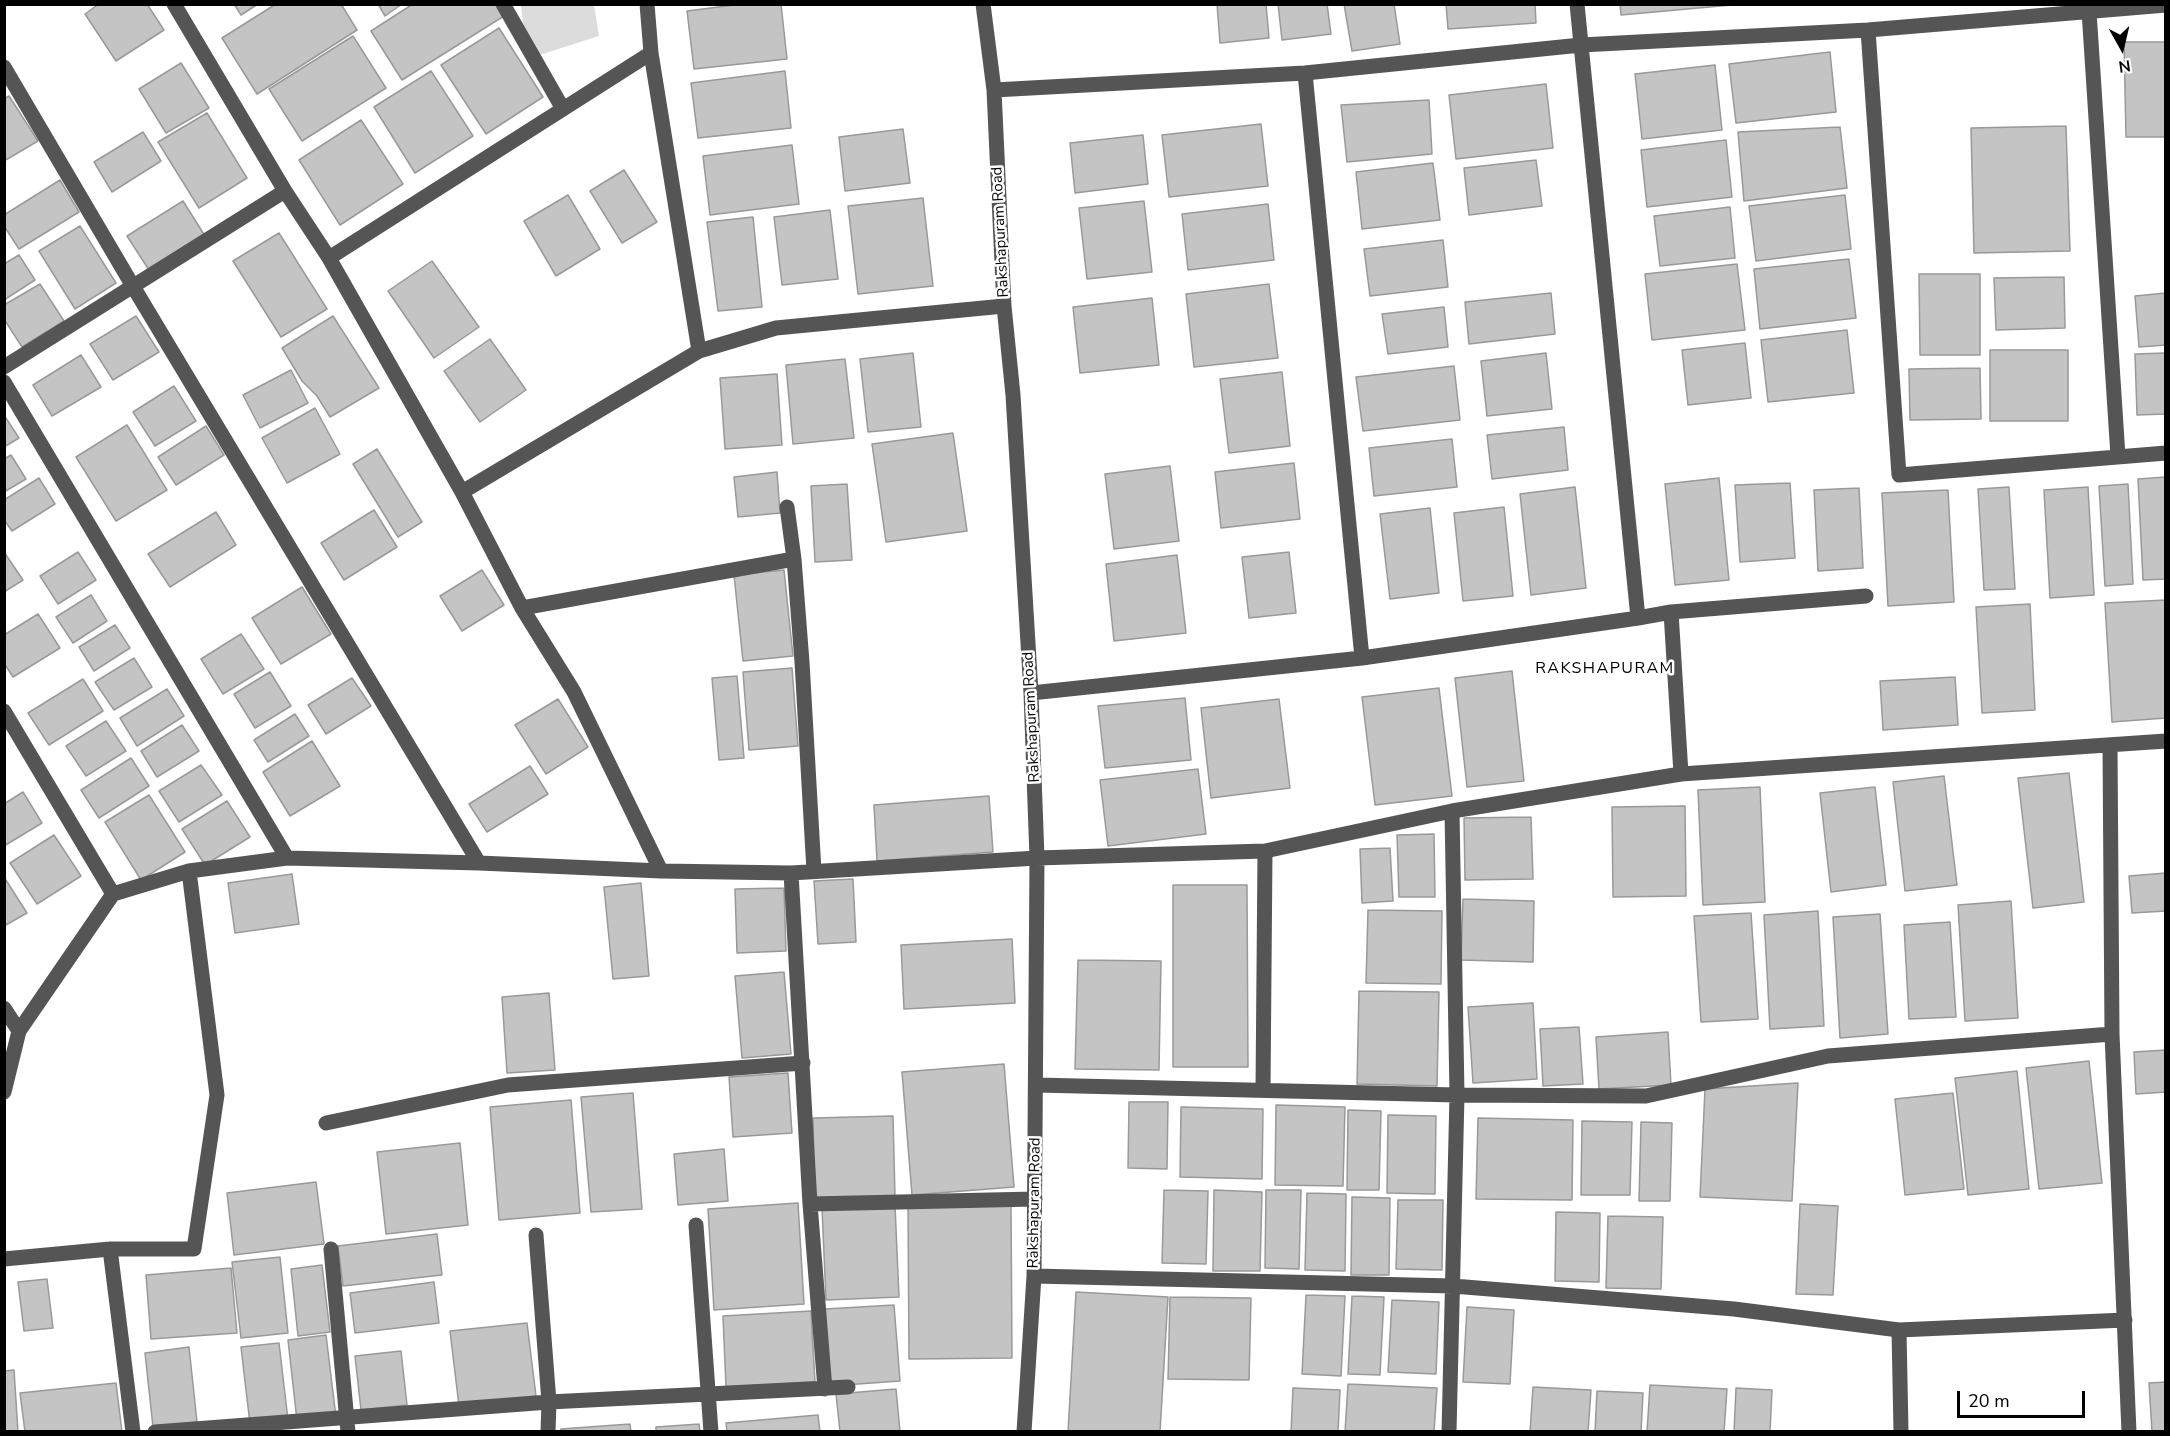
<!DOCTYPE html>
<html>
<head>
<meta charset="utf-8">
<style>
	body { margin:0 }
	#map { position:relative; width:2170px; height:1436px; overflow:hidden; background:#fff; font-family:"Nunito Sans",sans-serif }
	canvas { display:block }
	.frame { position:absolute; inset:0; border:6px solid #000; pointer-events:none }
	.north { position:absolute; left:2092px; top:18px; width:60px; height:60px; -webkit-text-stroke:4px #fff; paint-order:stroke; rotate:172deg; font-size:16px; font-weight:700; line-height:24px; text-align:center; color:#000 }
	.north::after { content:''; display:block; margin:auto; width:21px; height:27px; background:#000; clip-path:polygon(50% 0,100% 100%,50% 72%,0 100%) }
	.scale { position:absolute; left:1957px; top:1391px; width:128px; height:27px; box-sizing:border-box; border:3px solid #000; border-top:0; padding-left:8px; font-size:18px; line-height:21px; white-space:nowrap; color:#000; -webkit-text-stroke:4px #fff; paint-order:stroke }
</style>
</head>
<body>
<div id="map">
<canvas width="2170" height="1436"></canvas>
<div class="frame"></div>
<div class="north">N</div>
<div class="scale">20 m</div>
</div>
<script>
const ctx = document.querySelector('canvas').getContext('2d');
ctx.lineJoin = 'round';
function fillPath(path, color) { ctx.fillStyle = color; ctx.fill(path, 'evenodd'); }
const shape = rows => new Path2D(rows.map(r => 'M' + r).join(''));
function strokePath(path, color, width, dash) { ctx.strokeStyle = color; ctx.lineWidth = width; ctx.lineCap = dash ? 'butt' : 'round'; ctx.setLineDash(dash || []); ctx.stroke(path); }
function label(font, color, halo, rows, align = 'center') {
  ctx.font = font + ' "Nunito Sans",sans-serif'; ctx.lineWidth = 5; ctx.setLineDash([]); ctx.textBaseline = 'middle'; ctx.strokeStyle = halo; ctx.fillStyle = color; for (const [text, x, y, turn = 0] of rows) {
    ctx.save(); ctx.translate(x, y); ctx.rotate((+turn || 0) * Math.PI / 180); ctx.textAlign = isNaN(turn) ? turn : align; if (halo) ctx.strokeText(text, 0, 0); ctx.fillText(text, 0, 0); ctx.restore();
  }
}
const green = shape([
	[521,5,594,5,599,36,527,59]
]);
const building = shape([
	[99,4,147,4,164,30,116,61,85,14,99,4],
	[234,4,258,4,241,15,234,4],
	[276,4,341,4,357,30,257,94,222,38,276,4],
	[378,4,402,4,385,16,378,4],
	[413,4,496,4,504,16,402,80,371,31,413,4],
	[742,4,781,4,787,59,694,69,687,11,742,4],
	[1217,4,1266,4,1269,38,1220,43,1217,4],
	[1278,4,1327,4,1331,34,1282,40,1278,4],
	[1344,4,1394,4,1400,44,1352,51,1344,4],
	[1446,4,1535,4,1536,23,1448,29,1446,4],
	[1620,4,1732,4,1732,5,1621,15,1620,4],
	[499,28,543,97,486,134,441,65,499,28],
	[353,36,386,88,302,141,269,89,353,36],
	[2124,42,2166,42,2166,137,2126,137,2124,42],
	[1830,52,1836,112,1736,123,1729,64,1830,52],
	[181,63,209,108,166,133,139,89,181,63],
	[1715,65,1722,130,1642,139,1635,74,1715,65],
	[431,71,473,136,415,173,374,107,431,71],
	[785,71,791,128,698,138,691,83,785,71],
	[1546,84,1553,148,1456,159,1449,95,1546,84],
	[9,96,38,141,4,161,4,99,9,96],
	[1429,100,1432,154,1347,162,1341,105,1429,100],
	[207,113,247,178,199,208,158,142,207,113],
	[361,120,403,184,340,225,299,160,361,120],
	[1261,124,1268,186,1169,197,1162,135,1261,124],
	[2066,126,2070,251,1974,253,1971,128,2066,126],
	[1840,127,1847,188,1744,201,1738,132,1840,127],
	[903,129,910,183,845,191,839,137,903,129],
	[143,132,161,161,112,192,94,162,143,132],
	[1143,135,1148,184,1075,193,1070,143,1143,135],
	[1726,140,1732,197,1647,207,1641,150,1726,140],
	[792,145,799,204,710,215,703,156,792,145],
	[1536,160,1542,206,1469,215,1464,168,1536,160],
	[1433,163,1440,220,1362,229,1356,172,1433,163],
	[624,170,657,222,622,243,590,191,624,170],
	[60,180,79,212,19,249,4,226,4,215,60,180],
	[568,195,600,249,556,276,524,221,568,195],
	[1845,195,1851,249,1756,261,1749,206,1845,195],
	[923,198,933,286,858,294,848,206,923,198],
	[183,201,205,236,149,270,127,236,183,201],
	[1144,201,1152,272,1087,279,1079,208,1144,201],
	[1268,204,1274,260,1188,270,1182,214,1268,204],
	[1730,207,1735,258,1660,266,1654,216,1730,207],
	[830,210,838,279,782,285,774,217,830,210],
	[753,217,762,307,718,311,707,222,753,217],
	[80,226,116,283,75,309,39,251,80,226],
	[279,233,327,309,281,337,233,261,279,233],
	[1443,240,1448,287,1370,296,1364,249,1443,240],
	[19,255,35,280,4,300,4,264,19,255],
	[1849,259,1856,318,1760,329,1754,269,1849,259],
	[432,261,479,327,434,358,388,291,432,261],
	[1737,264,1745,330,1652,340,1645,274,1737,264],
	[1919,274,1980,274,1980,355,1920,355,1919,274],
	[2064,277,2065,328,1996,330,1994,278,2064,277],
	[40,284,64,321,22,347,4,319,4,305,40,284],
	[1269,284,1278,358,1194,367,1186,294,1269,284],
	[1551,293,1555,334,1469,344,1465,302,1551,293],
	[2166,293,2166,345,2139,347,2135,296,2166,293],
	[1152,298,1159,365,1080,373,1073,307,1152,298],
	[1444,307,1448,347,1388,354,1382,314,1444,307],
	[136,316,159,352,113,380,90,344,136,316],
	[333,316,379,388,330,417,317,396,302,381,282,348,333,316],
	[1847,330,1854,393,1768,402,1761,340,1847,330],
	[490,339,526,390,480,422,444,371,490,339],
	[1745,343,1751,398,1688,405,1682,350,1745,343],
	[1990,350,2068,350,2068,421,1990,421,1990,350],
	[913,353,921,427,868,432,860,359,913,353],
	[1546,353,1552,409,1487,416,1481,361,1546,353],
	[2166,353,2166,414,2137,415,2135,354,2166,353],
	[81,355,101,387,52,416,33,385,81,355],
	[845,359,854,438,793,444,786,365,845,359],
	[1454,366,1460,420,1363,431,1356,377,1454,366],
	[1980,368,1981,419,1910,420,1909,369,1980,368],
	[291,370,308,403,260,428,243,395,291,370],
	[1282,372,1290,446,1229,453,1220,379,1282,372],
	[777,374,782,445,725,449,720,378,777,374],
	[174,386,196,421,155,446,133,412,174,386],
	[315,408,340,454,287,483,262,438,315,408],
	[4,415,19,438,4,447,4,415],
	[127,425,167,490,116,521,76,457,127,425],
	[206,426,224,455,176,485,158,457,206,426],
	[1564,427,1568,470,1492,479,1487,435,1564,427],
	[953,433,967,531,886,542,872,444,953,433],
	[1452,439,1457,487,1374,496,1369,448,1452,439],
	[377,449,422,522,398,537,353,464,377,449],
	[11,455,26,479,4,492,4,459,11,455],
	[1294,463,1300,519,1221,528,1215,472,1294,463],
	[1170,466,1179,541,1114,549,1105,474,1170,466],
	[777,472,780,513,738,517,734,477,777,472],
	[2166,477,2166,579,2143,580,2138,479,2166,477],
	[39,478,55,504,12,531,4,520,4,500,39,478],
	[1719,478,1729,580,1675,585,1665,484,1719,478],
	[1790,483,1795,558,1740,562,1735,485,1790,483],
	[847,484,852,560,815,562,811,486,847,484],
	[2128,484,2133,584,2105,586,2099,486,2128,484],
	[1575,487,1586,588,1531,595,1520,494,1575,487],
	[2009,487,2015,589,1984,590,1978,489,2009,487],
	[2088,487,2094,595,2050,598,2044,490,2088,487],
	[1859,488,1863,568,1818,571,1814,490,1859,488],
	[1948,490,1954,602,1888,606,1882,493,1948,490],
	[1504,507,1513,596,1463,601,1454,513,1504,507],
	[1430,508,1439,593,1390,599,1380,514,1430,508],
	[374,510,397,547,344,580,321,543,374,510],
	[216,512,236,545,170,587,148,554,216,512],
	[4,552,23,580,4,592,4,552],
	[78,552,96,580,58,604,40,576,78,552],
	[1289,552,1296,613,1249,618,1242,557,1289,552],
	[1177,555,1186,633,1114,641,1106,564,1177,555],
	[482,570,504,605,462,631,440,596,482,570],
	[784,570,793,656,743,661,734,575,784,570],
	[302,587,331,634,281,664,252,618,302,587],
	[91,595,107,621,73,643,56,617,91,595],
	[2166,600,2166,718,2112,722,2105,603,2166,600],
	[2030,604,2035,710,1982,713,1976,607,2030,604],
	[38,614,60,648,13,677,4,663,4,635,38,614],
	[115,625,130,648,94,671,79,647,115,625],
	[241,634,264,669,223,694,201,659,241,634],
	[134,658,152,687,114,710,95,682,134,658],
	[792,668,798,746,749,750,743,672,792,668],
	[1512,671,1524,781,1467,787,1455,678,1512,671],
	[270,672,291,706,255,728,234,694,270,672],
	[737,676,744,758,719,760,712,678,737,676],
	[1955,677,1958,725,1883,730,1880,681,1955,677],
	[352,678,371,706,326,734,308,705,352,678],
	[83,679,103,711,49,745,28,713,83,679],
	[1439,688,1452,796,1375,805,1362,697,1439,688],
	[167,689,184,716,137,746,120,718,167,689],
	[1185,698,1191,760,1105,768,1098,706,1185,698],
	[558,699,588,747,546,774,515,725,558,699],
	[1279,699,1290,788,1211,798,1201,708,1279,699],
	[295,714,309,736,268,762,254,740,295,714],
	[106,721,126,751,86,776,66,746,106,721],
	[182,725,199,751,157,777,141,751,182,725],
	[312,741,340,786,290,816,263,772,312,741],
	[131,758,149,786,99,818,81,790,131,758],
	[201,765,222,795,179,822,159,791,201,765],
	[530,766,548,794,487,832,469,804,530,766],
	[1198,769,1206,834,1108,846,1100,780,1198,769],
	[2069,773,2084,902,2033,908,2018,778,2069,773],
	[1944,776,1957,885,1905,891,1893,782,1944,776],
	[1760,787,1765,902,1703,905,1698,790,1760,787],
	[1875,787,1886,885,1831,892,1820,793,1875,787],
	[23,792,42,823,4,846,4,804,23,792],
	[149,795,185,852,141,880,105,822,149,795],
	[989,796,993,852,877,861,874,805,989,796],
	[227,801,250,837,205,865,182,829,227,801],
	[1685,806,1686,896,1613,897,1612,807,1685,806],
	[1531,817,1533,879,1465,880,1464,818,1531,817],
	[1434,834,1435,897,1399,897,1397,835,1434,834],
	[54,835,81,876,37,904,10,863,54,835],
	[1390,848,1393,901,1362,903,1360,849,1390,848],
	[2166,873,2166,911,2132,913,2129,876,2166,873],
	[292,874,299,924,235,933,228,883,292,874],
	[4,877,27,913,4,926,4,877],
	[853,879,856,942,818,944,814,881,853,879],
	[641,883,649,976,613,979,604,887,641,883],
	[1173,885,1247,885,1248,1067,1173,1067,1173,885],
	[784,888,786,951,737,953,735,889,784,888],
	[1463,899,1534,901,1533,962,1461,960,1463,899],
	[2011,901,2018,1018,1965,1021,1958,905,2011,901],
	[1368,910,1442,911,1441,984,1366,983,1368,910],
	[1818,911,1824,1026,1770,1029,1764,915,1818,911],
	[1751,913,1758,1019,1701,1022,1694,916,1751,913],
	[1880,914,1888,1034,1840,1038,1833,917,1880,914],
	[1950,922,1956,1017,1909,1019,1904,925,1950,922],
	[1012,939,1015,1003,904,1009,901,945,1012,939],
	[1078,960,1161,961,1159,1070,1075,1069,1078,960],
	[784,972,791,1054,742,1058,735,976,784,972],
	[1359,991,1439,992,1437,1086,1357,1084,1359,991],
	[549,993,555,1070,507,1073,502,997,549,993],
	[1533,1003,1537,1079,1473,1083,1468,1007,1533,1003],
	[1579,1027,1583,1084,1543,1086,1540,1029,1579,1027],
	[1668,1032,1671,1085,1599,1089,1596,1037,1668,1032],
	[2166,1050,2166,1092,2136,1094,2134,1052,2166,1050],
	[2089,1061,2102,1183,2039,1189,2026,1068,2089,1061],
	[1004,1064,1014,1187,912,1195,902,1072,1004,1064],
	[2017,1071,2029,1189,1968,1195,1955,1078,2017,1071],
	[788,1073,792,1133,733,1137,729,1077,788,1073],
	[1798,1083,1792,1201,1700,1197,1705,1089,1798,1083],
	[633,1093,642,1209,591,1212,581,1097,633,1093],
	[1953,1093,1964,1189,1905,1195,1895,1099,1953,1093],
	[571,1100,580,1213,499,1220,490,1107,571,1100],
	[1129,1102,1168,1102,1167,1169,1128,1168,1129,1102],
	[1276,1105,1345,1107,1343,1186,1275,1185,1276,1105],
	[1181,1107,1263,1109,1262,1179,1180,1177,1181,1107],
	[1348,1110,1381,1111,1379,1190,1347,1190,1348,1110],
	[1388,1115,1436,1116,1435,1194,1387,1193,1388,1115],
	[893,1116,895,1197,815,1199,813,1118,893,1116],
	[1478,1118,1573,1120,1572,1200,1476,1199,1478,1118],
	[1582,1121,1632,1122,1630,1195,1581,1195,1582,1121],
	[1641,1122,1672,1123,1670,1201,1639,1201,1641,1122],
	[460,1143,468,1225,386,1234,377,1152,460,1143],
	[724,1149,728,1201,678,1205,674,1154,724,1149],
	[316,1182,324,1244,234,1255,227,1193,316,1182],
	[1164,1190,1208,1191,1206,1264,1162,1263,1164,1190],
	[1214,1190,1262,1192,1260,1271,1213,1271,1214,1190],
	[1266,1190,1301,1190,1299,1269,1265,1268,1266,1190],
	[1307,1193,1346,1194,1345,1271,1305,1270,1307,1193],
	[1352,1197,1390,1198,1389,1275,1351,1275,1352,1197],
	[1398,1200,1443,1200,1442,1270,1396,1269,1398,1200],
	[798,1203,804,1304,714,1310,708,1209,798,1203],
	[1011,1204,1012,1358,909,1359,908,1205,1011,1204],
	[1800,1204,1838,1206,1833,1295,1796,1294,1800,1204],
	[895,1205,899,1297,826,1300,822,1208,895,1205],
	[1556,1212,1600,1213,1599,1282,1555,1281,1556,1212],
	[1608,1216,1663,1217,1661,1289,1606,1288,1608,1216],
	[437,1234,442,1275,343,1286,338,1246,437,1234],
	[280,1257,288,1333,241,1338,232,1262,280,1257],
	[322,1265,330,1332,298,1336,291,1269,322,1265],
	[231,1268,237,1333,151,1339,146,1275,231,1268],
	[47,1279,53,1328,24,1331,18,1282,47,1279],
	[434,1282,439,1323,355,1333,350,1293,434,1282],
	[1076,1292,1168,1297,1160,1432,1068,1432,1076,1292],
	[1306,1295,1345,1296,1341,1376,1302,1374,1306,1295],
	[1352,1296,1384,1297,1380,1375,1348,1374,1352,1296],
	[1170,1297,1251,1298,1249,1380,1168,1379,1170,1297],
	[1392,1300,1439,1302,1436,1374,1388,1372,1392,1300],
	[894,1305,900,1381,830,1386,825,1309,894,1305],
	[1467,1307,1514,1310,1510,1384,1463,1382,1467,1307],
	[811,1311,815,1382,726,1387,723,1316,811,1311],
	[527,1323,536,1396,459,1406,450,1331,527,1323],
	[326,1335,336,1417,297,1421,288,1340,326,1335],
	[279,1343,288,1420,250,1424,241,1347,279,1343],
	[189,1347,197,1422,153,1427,145,1353,189,1347],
	[401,1351,407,1405,361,1410,355,1356,401,1351],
	[14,1370,18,1432,4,1432,4,1371,14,1370],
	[2166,1382,2166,1432,2152,1432,2149,1383,2166,1382],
	[116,1383,122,1432,25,1432,20,1393,116,1383],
	[1348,1384,1437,1388,1434,1432,1345,1432,1348,1384],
	[1650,1385,1727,1389,1724,1432,1647,1432,1650,1385],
	[1533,1387,1591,1390,1588,1432,1530,1432,1533,1387],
	[1293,1388,1340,1390,1338,1432,1291,1432,1293,1388],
	[1736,1388,1772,1390,1770,1432,1734,1432,1736,1388],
	[896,1389,900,1432,840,1432,836,1394,896,1389],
	[1597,1391,1643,1393,1641,1432,1595,1432,1597,1391],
	[818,1415,820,1432,727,1432,726,1423,818,1415],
	[630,1424,631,1432,561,1432,561,1429,630,1424],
	[699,1424,700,1432,656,1432,656,1427,699,1424]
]);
const minor = shape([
	[503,4,563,109],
	[647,4,651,53,699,351],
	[983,4,994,90,1004,306,1013,395,1031,693,1037,858,1034,1276,1024,1432],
	[1577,4,1638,618],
	[2089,11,2118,456],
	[1868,30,1899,475,2166,453],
	[4,67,134,288,479,863],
	[994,90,1305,73,1581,45,1868,30,2166,5],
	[285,191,329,258,462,492,522,608,574,692,661,871],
	[329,258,651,53],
	[4,367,285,191,174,4],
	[4,382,287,858],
	[462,492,699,351,776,328,1004,306],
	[787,507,794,559,802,662,814,871],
	[522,608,794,559],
	[1671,612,1681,774],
	[1362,658,1638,618,1671,612,1866,596],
	[1031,693,1362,658,1305,73],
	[4,711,113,894],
	[791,873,810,1204,825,1389],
	[4,1008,19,1031],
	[2112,1034,2129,1432],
	[1036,1085,1457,1095,1646,1096,1828,1056,2112,1034,2110,745],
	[1263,1090,1265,851],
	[4,1092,19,1031,113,894,189,871,287,858,479,863,661,871,791,873,1037,858,1265,851,1452,811,1681,774,2166,741],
	[326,1123,508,1085,803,1063],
	[810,1204,1035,1199],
	[696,1225,711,1432],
	[536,1235,549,1402,548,1432],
	[331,1249,348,1432],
	[4,1259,110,1249],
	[1034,1276,1453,1286,1734,1309,1899,1330,2125,1320],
	[1899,1330,1901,1432],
	[133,1432,110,1249,194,1249,217,1095,189,871],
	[155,1432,549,1402,848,1387],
	[1449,1432,1457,1095,1452,811]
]);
const streetNames = [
	["Rakshapuram Road",1001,232,-93],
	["Rakshapuram Road",1032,717,-93],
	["Rakshapuram Road",1035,1203,-89]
];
const neighbourhoodNames = [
	["RAKSHAPURAM",1605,669]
];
fillPath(green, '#dcdcdc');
fillPath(building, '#c4c4c4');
strokePath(building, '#999', 1.5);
strokePath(minor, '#555', 15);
label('15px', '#000', '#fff', streetNames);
ctx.letterSpacing = '1.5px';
label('16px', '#000', '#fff', neighbourhoodNames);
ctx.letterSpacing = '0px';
</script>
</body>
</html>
